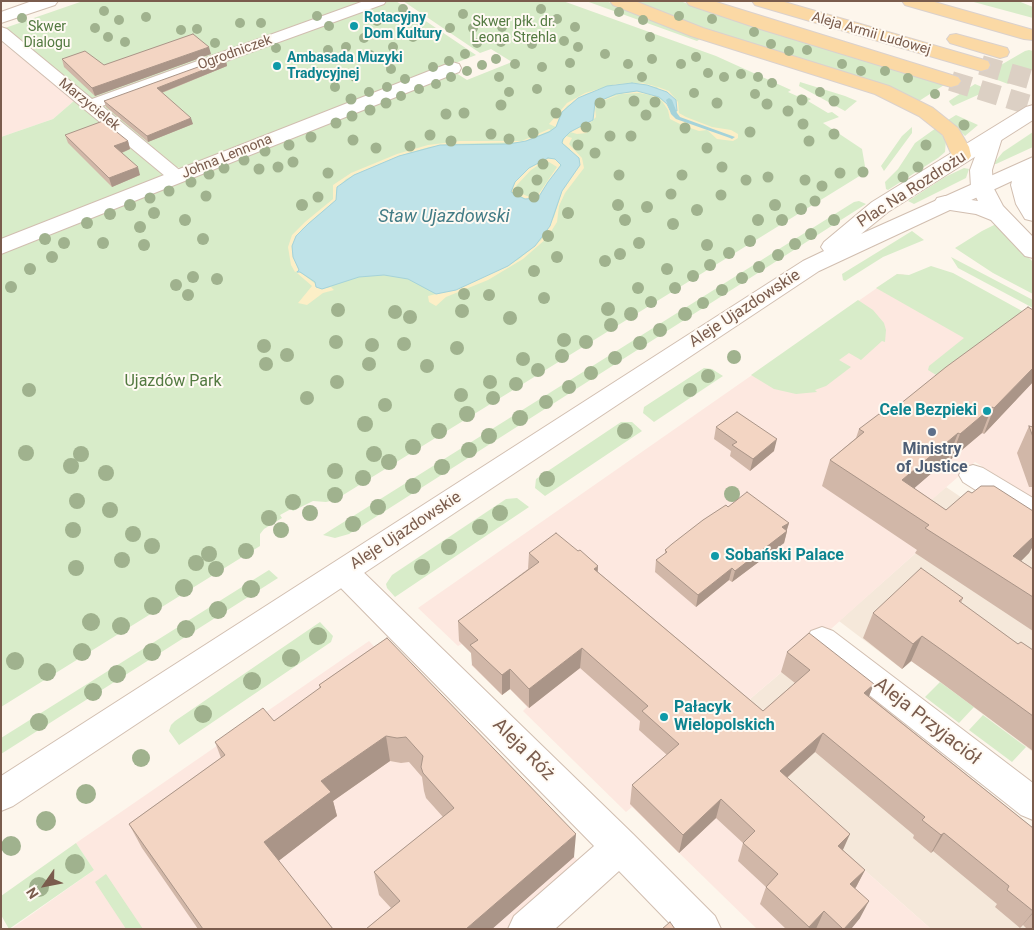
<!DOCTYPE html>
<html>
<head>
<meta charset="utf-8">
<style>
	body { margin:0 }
	#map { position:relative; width:1034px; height:930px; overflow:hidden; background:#fdf6ec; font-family:Roboto,sans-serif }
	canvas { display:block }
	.frame { position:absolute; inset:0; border:2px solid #7a5c4d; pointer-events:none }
	.north { position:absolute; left:20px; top:860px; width:50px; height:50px; -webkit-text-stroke:4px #fffaf3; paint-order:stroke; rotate:237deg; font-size:14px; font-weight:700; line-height:20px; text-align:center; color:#7a5c4d }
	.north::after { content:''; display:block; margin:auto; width:18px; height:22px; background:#7a5c4d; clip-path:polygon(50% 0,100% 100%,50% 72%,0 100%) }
</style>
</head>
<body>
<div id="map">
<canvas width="1034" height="930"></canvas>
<div class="frame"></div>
<div class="north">N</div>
</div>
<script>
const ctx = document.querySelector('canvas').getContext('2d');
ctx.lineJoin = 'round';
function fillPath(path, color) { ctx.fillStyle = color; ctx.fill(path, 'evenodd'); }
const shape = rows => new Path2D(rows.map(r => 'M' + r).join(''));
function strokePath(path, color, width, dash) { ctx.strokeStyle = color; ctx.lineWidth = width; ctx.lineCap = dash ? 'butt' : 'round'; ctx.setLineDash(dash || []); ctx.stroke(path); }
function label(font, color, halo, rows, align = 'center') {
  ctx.font = font + ' Roboto,sans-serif'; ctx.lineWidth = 4; ctx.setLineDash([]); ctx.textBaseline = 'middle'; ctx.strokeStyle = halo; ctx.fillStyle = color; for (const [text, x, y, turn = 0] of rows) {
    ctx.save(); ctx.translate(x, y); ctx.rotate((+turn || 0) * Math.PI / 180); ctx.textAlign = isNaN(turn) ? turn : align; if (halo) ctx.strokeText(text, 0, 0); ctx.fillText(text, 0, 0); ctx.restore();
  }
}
const residential = shape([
	[946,487,1033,546,1033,752,912,661,902,669,839,621,918,551,908,543,910,518],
	[803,654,1033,929,931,929,710,733]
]);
const commercial = shape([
	[1,42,75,100,53,119,1,137],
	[897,274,903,274,1033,342,1033,498,975,462,911,518,908,543,918,551,803,654,710,733,931,929,757,929,632,807,626,812,523,711,527,707,510,689,502,695,471,665,479,660,462,644,458,646,418,608],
	[369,641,583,866,512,929,11,929,94,870,76,843]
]);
const green = shape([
	[83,1,374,1,92,101,2,29],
	[386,1,396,1,476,55,185,169,176,167,100,107,102,104],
	[403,1,563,1,716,56,791,90,788,92,797,96,801,94,811,99,808,101,828,113,832,112,839,117,823,123,862,149,866,172,335,500,326,502,313,501,293,511,291,509,280,515,282,518,264,529,260,534,260,546,1,707,1,250,453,71,467,80,512,62,491,49,480,53],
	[586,1,606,1,700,39,697,41],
	[632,1,680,1,759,29,944,85,919,101,706,31],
	[970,1,1018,1,1033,7,1033,18],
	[1029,50,1033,51,1033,69,1008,84,987,76,987,73,1025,51],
	[800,82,845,96,857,101,845,111,799,86],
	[975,84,989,90,953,106,950,103,949,101],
	[75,100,165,175,1,239,1,137,53,119],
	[956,115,978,125,965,136,948,120],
	[912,127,912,133,884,171,881,166,902,136],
	[936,128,946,140,945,152,938,158,888,190,886,189,885,182,898,169,915,143],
	[1033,132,1033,147,996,164,993,164,1003,152],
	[964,168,969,169,966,178,914,204,908,201,945,177],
	[859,201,866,204,349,534,335,538,323,535,854,202],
	[996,224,1033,262,1033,294,993,273,955,248,982,231],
	[912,231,924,240,883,257,845,281,843,280,842,274],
	[951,257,1033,300,1033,308,958,268],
	[931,266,953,273,1033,317,950,377,936,375,928,370,929,366,964,338,876,288,897,274,909,275],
	[858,300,873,310,884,323,886,330,885,342,882,341,861,360,849,353,839,360,851,367,826,386,815,390,817,392,796,394,774,389,751,375],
	[704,368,712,369,723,376,654,422,643,413,644,407],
	[621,422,632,422,642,431,545,496,535,488,536,479],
	[517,498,529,507,395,597,387,588,386,584,392,575,506,499],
	[269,570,278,578,1,754,1,738],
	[320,622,333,636,331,642,179,745,169,731,171,725,175,721],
	[940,682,974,707,959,723,925,697],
	[983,715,1026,747,1012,762,969,730],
	[76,843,94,870,9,929,1,915,1,896],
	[106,874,143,929,126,929,95,882]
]);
const sand = shape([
	[643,83,658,87,669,91,678,102,679,113,686,117,712,127,731,130,738,134,738,138,733,141,717,139,707,130,699,131,682,125,670,119,668,110,662,101,650,95,639,93,621,94,600,102,595,108,596,117,588,125,587,133,577,134,570,132,593,120,593,107,598,101,624,93,637,91,653,94,677,111,657,87,639,84,621,84,586,94,567,106,559,117,556,127,549,124,567,103,585,93,616,84],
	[549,129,551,130,523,142,450,144,429,147,399,156,354,175,346,179,336,190,336,200,302,229,292,247,293,257,299,270,295,272,291,265,288,247,292,235,305,222,333,199,333,185,351,173,397,154,428,145,460,141,522,141],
	[566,136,572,138,569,144,582,158,584,168,565,193,559,206,557,222,547,238,523,259,488,280,446,297,436,306,429,302,428,296,456,289,508,266,519,259,541,240,554,217,562,191,571,178,570,149,562,143],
	[548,158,555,159,561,165,548,182,538,198,525,199,511,192,515,182,529,168],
	[549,162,557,167,538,195,527,196,518,192,515,188,516,186,531,170,540,164],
	[300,272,322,289,331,287,334,290,323,293,307,305,298,303,312,286,297,273]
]);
const water = shape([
	[632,83,647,85,667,92,676,100,677,111,670,110,667,104,659,97,637,91,616,94,595,103,593,120,570,132,563,139,562,143,579,158,580,165,562,191,550,226,535,246,508,266,456,290,436,294,408,279,384,275,359,277,322,289,316,287,315,282,300,272,297,272,299,270,293,257,292,246,296,236,308,224,336,200,337,187,354,175,399,156,440,145,509,144,526,141,549,132,556,127,562,112,578,98,607,86,632,83],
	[548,158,555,159,561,165,548,182,538,198,525,199,511,192,515,182,529,168,548,158]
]);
const stream = shape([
	[669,98,672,100,677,113,680,117,735,137,732,139,730,138,676,119,671,114,666,100,669,98]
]);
const primaryTunnel = shape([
	[981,65,1033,80],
	[951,81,1033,106]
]);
const pedestrian = shape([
	[364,1,386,1,384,4,102,106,183,173,186,177,183,181,177,183,171,181,1,40,1,27,7,29,92,99,364,1]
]);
const minor = shape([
	[32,1,58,1,55,5,1,23,1,12,32,1],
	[452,62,459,64,461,68,459,72,1,254,1,239,452,62],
	[992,132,999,134,1002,138,992,170,993,187,1003,206,1033,237,1033,258,1025,256,991,220,976,214,937,208,934,203,937,198,945,196,978,201,971,187,970,170,982,138,985,134,992,132],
	[973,465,983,468,1033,498,1033,523,1023,520,963,482,959,475,963,468,973,465],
	[344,560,355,564,633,834,715,916,721,929,675,929,619,871,555,929,508,929,514,916,594,846,333,580,329,572,333,564,344,560],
	[822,627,833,631,1033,783,1033,820,1021,815,811,649,806,640,811,631,822,627]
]);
const tertiary = shape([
	[1033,105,1033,120,888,212,861,234,1033,157,1033,221,1025,219,1016,204,1011,185,1012,181,819,271,13,806,1,811,1,776,803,261,824,251,821,247,824,242,872,202,1026,107,1033,105]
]);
const primary = shape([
	[610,1,635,1,703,28,889,86,933,108,958,128,969,147,971,156,968,160,961,162,954,160,943,135,919,116,875,94,691,36,613,5,610,1],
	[686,1,713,1,958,77,961,81,958,85,951,87,944,85,757,28,689,5,686,1],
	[752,1,781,1,988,61,990,65,988,69,981,71,974,69,755,5,752,1],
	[902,1,931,1,1033,30,1033,40,1024,39,905,5,902,1],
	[956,34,1007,48,1009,52,1007,56,1000,58,950,43,947,39,950,35,956,34]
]);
const trees = [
	[403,9,5],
	[541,9,5],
	[104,11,5],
	[619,12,5],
	[463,14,5],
	[317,16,5],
	[679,16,5],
	[146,17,5],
	[22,18,5],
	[417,18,5],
	[557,19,5],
	[712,19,5],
	[119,20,5],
	[643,20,5],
	[377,21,5],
	[240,23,5],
	[261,23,5],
	[329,26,5],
	[502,27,5],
	[575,27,5],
	[95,28,5],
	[450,28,5],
	[473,28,5],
	[197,29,5],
	[181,30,5],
	[754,32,5],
	[429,35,5],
	[519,35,5],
	[108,37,5],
	[413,37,5],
	[650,37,5],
	[364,38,5],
	[548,39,5],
	[564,41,5],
	[125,42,5],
	[501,42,5],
	[215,43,5],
	[477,43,5],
	[532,44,5],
	[771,44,5],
	[346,47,5],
	[393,47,5],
	[578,47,5],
	[276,48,5],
	[328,50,5],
	[807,50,5],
	[789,51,5],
	[465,54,5],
	[605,54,5],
	[370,55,5],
	[696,57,5],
	[299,58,5],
	[496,59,5],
	[652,59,5],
	[449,61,5],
	[570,63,5],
	[515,64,5],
	[628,64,5],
	[681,64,5],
	[842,64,5],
	[482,65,5],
	[433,67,5],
	[542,67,5],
	[391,69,5],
	[467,71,5],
	[861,71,5],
	[885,71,5],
	[315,72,5],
	[708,73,5],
	[741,74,5],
	[355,77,5],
	[451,77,5],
	[499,77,5],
	[642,77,5],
	[724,77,5],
	[758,77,5],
	[908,78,5],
	[405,79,5],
	[772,83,5],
	[436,84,5],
	[335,87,5],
	[387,87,5],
	[419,89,5],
	[537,89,5],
	[570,90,5],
	[369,92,5],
	[509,92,5],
	[820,92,5],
	[694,93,5],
	[755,94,5],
	[935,94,5],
	[401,96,5],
	[351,99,5.5],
	[802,100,5.5],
	[634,101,5.5],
	[834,101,5.5],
	[655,102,5.5],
	[386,103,5.5],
	[600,103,5.5],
	[717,103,5.5],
	[767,104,5.5],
	[501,105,5.5],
	[370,110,5.5],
	[788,111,5.5],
	[464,113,5.5],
	[556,113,5.5],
	[446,114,5.5],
	[646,115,5.5],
	[352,116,5.5],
	[336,123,5.5],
	[803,124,5.5],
	[964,125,5.5],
	[586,127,5.5],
	[685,128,5.5],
	[750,132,5.5],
	[533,133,5.5],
	[491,134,5.5],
	[834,134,5.5],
	[430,135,5.5],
	[610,136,5.5],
	[631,136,5.5],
	[311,137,5.5],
	[509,139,5.5],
	[353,140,5.5],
	[451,141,5.5],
	[809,141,5.5],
	[289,145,5.5],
	[578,145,5.5],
	[926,145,5.5],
	[410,146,5.5],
	[376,148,5.5],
	[707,148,5.5],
	[265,151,5.5],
	[595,153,5.5],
	[244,160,5.5],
	[293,162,5.5],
	[543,164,5.5],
	[278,167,5.5],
	[722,167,5.5],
	[918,167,5.5],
	[224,168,5.5],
	[259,169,5.5],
	[863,172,5.5],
	[328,173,5.5],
	[840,173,5.5],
	[209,174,5.5],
	[619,175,5.5],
	[682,175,5.5],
	[768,177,5.5],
	[903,177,5.5],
	[537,180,5.5],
	[746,180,5.5],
	[805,180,5.5],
	[191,182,5.5],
	[822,186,5.5],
	[169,191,5.5],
	[518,192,5.5],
	[671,194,5.5],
	[721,195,5.5],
	[206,196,5.5],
	[318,197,5.5],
	[534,197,5.5],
	[150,198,5.5],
	[815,201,5.5],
	[130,205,6],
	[302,205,6],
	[618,205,6],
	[775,205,6],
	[647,207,6],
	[801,209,6],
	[697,210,6],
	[154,213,6],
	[568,213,6],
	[110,214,6],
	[185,220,6],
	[625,220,6],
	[758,220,6],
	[782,220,6],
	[834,220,6],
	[87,223,6],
	[673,224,6],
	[140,227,6],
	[811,234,6],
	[548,236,6],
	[45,239,6],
	[203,239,6],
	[750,241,6],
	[64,243,6],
	[103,243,6],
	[639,243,6],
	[795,244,6],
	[144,245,6],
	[707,245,6],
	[729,253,6],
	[620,254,6],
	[778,255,6],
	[52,257,6],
	[557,257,6],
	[605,261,6],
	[710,265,6],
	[759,267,6],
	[30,269,6],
	[667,269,6],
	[534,271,6],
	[693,276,6],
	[193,277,6],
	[742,278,6],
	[217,279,6],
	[176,285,6],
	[11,287,6],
	[638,288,6],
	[675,288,6],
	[722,290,6],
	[464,294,6],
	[188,295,6],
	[489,295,6],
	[544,298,6],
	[651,302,6],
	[703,303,6],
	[608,309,7],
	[338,310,7],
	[462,311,7],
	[395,312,7],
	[631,314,7],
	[685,314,7],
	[410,317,7],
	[510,318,7],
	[611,325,7],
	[660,330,7],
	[564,340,7],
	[336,342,7],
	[586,342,7],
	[640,343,7],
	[404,344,7],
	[372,345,7],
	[264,346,7],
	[457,348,7],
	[287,355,7],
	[562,356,7],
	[734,357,7],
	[615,358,7],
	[523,359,7],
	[266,364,7],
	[369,364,7],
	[427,366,7],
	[538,370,7],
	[591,373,7],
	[708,376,7],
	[337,382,7],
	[490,382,7],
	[516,384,7],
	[569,387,7],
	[29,390,7],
	[690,390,7],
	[461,395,7],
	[307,398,7],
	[493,398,7],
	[546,402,7],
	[385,405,7],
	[467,414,8],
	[520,418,8],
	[365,424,8],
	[439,431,8],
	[625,431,8],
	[489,436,8],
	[413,447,8],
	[469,450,8],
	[26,453,8],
	[81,454,8],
	[374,454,8],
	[389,462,8],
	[71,466,8],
	[442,467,8],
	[335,471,8],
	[106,473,8],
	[363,478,8],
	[547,479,8],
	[413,486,8],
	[732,494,8],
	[335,495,8],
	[77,501,8],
	[293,502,8],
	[378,507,8],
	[110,510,8],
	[310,513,8],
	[500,513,8],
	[269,518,8],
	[353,524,8],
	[480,527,8],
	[73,530,8],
	[281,530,8],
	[133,534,8],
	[152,546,8],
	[449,547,8],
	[246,551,8],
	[209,554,8],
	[122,560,8],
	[196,563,8],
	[422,567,8],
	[76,568,8],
	[216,569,8],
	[184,588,9],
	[251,589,9],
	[153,606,9],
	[218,610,9],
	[91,622,9],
	[121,626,9],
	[186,629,9],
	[318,636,9],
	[82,652,9],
	[152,652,9],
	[291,658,9],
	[15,661,9],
	[47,672,9],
	[117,674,9],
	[252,681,9],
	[93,692,9],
	[203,714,9],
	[39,722,9],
	[141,758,9],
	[86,794,10],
	[46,821,10],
	[11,846,10],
	[75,864,10],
	[39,887,10]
];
const wall = shape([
	[211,54,95,96,64,67,62,59,104,65],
	[226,61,227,66,162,93,193,124,148,142,106,107,104,101],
	[65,135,128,141,130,149,122,153,140,175,112,187,68,143],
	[1033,382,984,434,982,433,950,460,948,459,914,488,946,510,972,493,1033,511,1033,546,1029,553,1021,561,1033,569,1033,631,915,553,917,550,822,486,830,460,856,438,859,429,884,417],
	[1029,426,1033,427,1033,487,1029,487,1017,453],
	[716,427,774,451,750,471,730,456,731,451,714,439],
	[728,507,789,523,787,530,787,531,784,543,732,582,729,580,696,607,655,572,656,560,665,554,665,550],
	[529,553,598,572,763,711,795,683,781,672,787,652,874,684,869,696,1033,828,1033,929,1027,929,1023,925,1020,928,995,907,997,904,933,851,931,853,913,838,914,835,815,752,787,778,843,850,865,870,855,889,860,918,851,929,786,929,760,904,766,887,738,861,743,843,716,818,679,853,630,804,632,785,667,755,639,730,640,721,580,668,529,708,510,689,502,695,472,665,471,653,459,641,458,621,528,569],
	[963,598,961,603,1018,644,1033,650,1033,751,935,678,911,661,902,669,863,638,873,613],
	[387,638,574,857,492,929,366,929,391,908,379,895,374,872,443,817,426,798,424,791,422,777,409,762,401,763,390,761,333,801,337,816,278,861,333,929,198,929,142,848,129,824,221,758,215,742,274,721,320,689,319,685]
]);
const shadedWall = shape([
	[209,47,211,54,95,96,92,88],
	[226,61,227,66,158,94,157,88],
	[191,118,193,124,148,142,147,136],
	[128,141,130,149,116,155,114,146],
	[138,167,140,175,112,187,109,178],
	[1033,368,1033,382,984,434,994,408],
	[992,407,982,433,950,460,960,434],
	[958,433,948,459,896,504,902,480],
	[777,439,774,451,750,471,753,459],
	[789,523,786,532,787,531,784,543,732,582,735,571,782,527],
	[1033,534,1033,546,1029,553,1004,578,1013,556],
	[598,566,597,587,594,569],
	[732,568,729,580,696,607,698,595],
	[922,636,911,661,902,669,913,644],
	[582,648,580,668,529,708,529,689],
	[510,669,510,689,502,695,502,675],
	[874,684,866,703,864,693],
	[823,733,815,752,773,790,780,771],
	[386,736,390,761,333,801,337,816,272,866,264,842,321,781],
	[721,799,716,818,679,853,683,835],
	[944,833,933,851,931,853,941,835],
	[576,834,574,857,492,929,466,929],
	[850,834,842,852,838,846],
	[865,870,856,887,841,902,850,884],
	[869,901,860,918,851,929,844,929],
	[824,911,816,929,808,929,809,927],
	[1033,912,1033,913,1020,928]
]);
const building = shape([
	[193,34,209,47,92,88,62,59,85,51,104,65,193,34],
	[223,58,226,61,157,88,191,118,147,136,104,101,223,58],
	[103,121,128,141,114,146,138,167,109,178,65,135,103,121],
	[1028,307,1033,310,1033,368,994,408,992,407,960,434,958,433,902,480,946,510,968,491,972,493,981,486,994,486,1033,511,1033,537,1013,556,1033,569,1033,597,925,528,929,525,830,460,864,432,859,429,879,414,884,417,946,367,1028,307],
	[737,412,777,439,753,459,732,445,737,442,716,427,737,412],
	[1029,426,1033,427,1033,437,1029,426],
	[747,492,789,523,782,527,787,531,735,571,732,568,698,595,656,560,667,552,665,550,672,544,703,520,726,505,728,507,747,492],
	[556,533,578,551,580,550,598,566,594,569,763,711,810,670,787,652,809,633,874,684,864,693,1033,828,1033,911,1007,890,1009,886,944,833,941,835,922,820,925,817,823,733,780,771,850,834,838,846,865,870,850,884,869,901,844,929,843,929,824,911,809,927,766,887,778,874,743,843,755,831,721,799,683,835,632,785,679,744,642,711,648,706,582,648,529,689,510,669,502,675,470,645,478,640,458,621,539,562,529,553,556,533],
	[921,568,963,598,959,601,1018,644,1021,642,1033,650,1033,716,946,653,922,636,913,644,873,613,921,568],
	[387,638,576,834,466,929,366,929,400,901,374,872,454,808,423,773,421,767,423,756,406,737,397,738,386,736,321,781,331,792,264,842,333,929,203,929,129,824,225,755,215,742,263,708,274,721,321,687,319,685,387,638],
	[670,922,675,929,662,929,670,922]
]);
const markers = [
	[354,26,5,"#0f9aa8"],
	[277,66,5,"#0f9aa8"],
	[987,411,5,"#0f9aa8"],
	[932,432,5,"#5c6f8a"],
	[715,556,5,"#0f9aa8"],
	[664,717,5,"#0f9aa8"]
];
const farCulturenames = [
	["Rotacyjny",364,18],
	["Dom Kultury",364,34],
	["Ambasada Muzyki",287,58],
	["Tradycyjnej",287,74]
];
const farParknames = [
	["Skwer płk. dr.",514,22],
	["Leona Strehla",514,38],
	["Skwer",47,27],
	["Dialogu",47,43]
];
const farStreetnames = [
	["Aleja Armii Ludowej",871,34,16],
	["Ogrodniczek",235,53,-20],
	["Marzycielek",89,105,39],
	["Johna Lennona",227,157,-22]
];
const streetNames = [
	["Plac Na Rozdrożu",912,190,-33],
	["Aleje Ujazdowskie",745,309,-33],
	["Aleje Ujazdowskie",406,531,-33]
];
const parkNames = [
	["Ujazdów Park",173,382]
];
const cultureNames = [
	["Cele Bezpieki",977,411,"right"],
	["Sobański Palace",725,556],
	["Pałacyk",674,708],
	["Wielopolskich",674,726]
];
const serviceNames = [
	["Ministry",932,450],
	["of Justice",932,468]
];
const waterNames = [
	["Staw Ujazdowski",444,217]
];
const nearStreetnames = [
	["Aleja Przyjaciół",927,722,38],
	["Aleja Róż",523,750,45]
];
fillPath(residential, '#f5e8da');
fillPath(commercial, '#fde8e0');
fillPath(green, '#d8ecc9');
fillPath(sand, '#fcefc7');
fillPath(water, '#bfe3e8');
strokePath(water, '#a5d3da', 1);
fillPath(stream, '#a5d3da');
strokePath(primaryTunnel, '#dcd0c4', 20, [20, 10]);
strokePath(pedestrian, '#d1beb0', 2);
strokePath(minor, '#d1beb0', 2);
strokePath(tertiary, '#d1beb0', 2);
strokePath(primary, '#dad1cd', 2);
fillPath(pedestrian, '#fff');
fillPath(minor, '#fff');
fillPath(tertiary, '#fff');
fillPath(primary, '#fbd9a5');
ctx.fillStyle = '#a0b28e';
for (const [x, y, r] of trees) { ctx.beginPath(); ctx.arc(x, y, r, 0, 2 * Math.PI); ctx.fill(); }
fillPath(wall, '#d1b7a8');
fillPath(shadedWall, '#aa9588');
fillPath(building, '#f3d5c3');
strokePath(building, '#aa9588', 1);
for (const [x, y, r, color] of markers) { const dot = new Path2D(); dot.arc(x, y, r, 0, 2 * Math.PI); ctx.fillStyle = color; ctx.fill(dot); strokePath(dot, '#fffaf3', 2); }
label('bold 14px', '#0d838f', '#fffaf3', farCulturenames, 'left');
label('14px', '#537a41', '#fffaf3', farParknames);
label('14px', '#7a5c4d', '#fffaf3', farStreetnames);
label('16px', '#7a5c4d', '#fffaf3', streetNames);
label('16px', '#537a41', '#fffaf3', parkNames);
label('bold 16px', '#0d838f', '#fffaf3', cultureNames, 'left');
label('bold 16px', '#4e5e75', '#fffaf3', serviceNames);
label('italic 18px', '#437c86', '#fffaf3', waterNames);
label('19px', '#7a5c4d', '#fffaf3', nearStreetnames);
</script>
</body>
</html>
